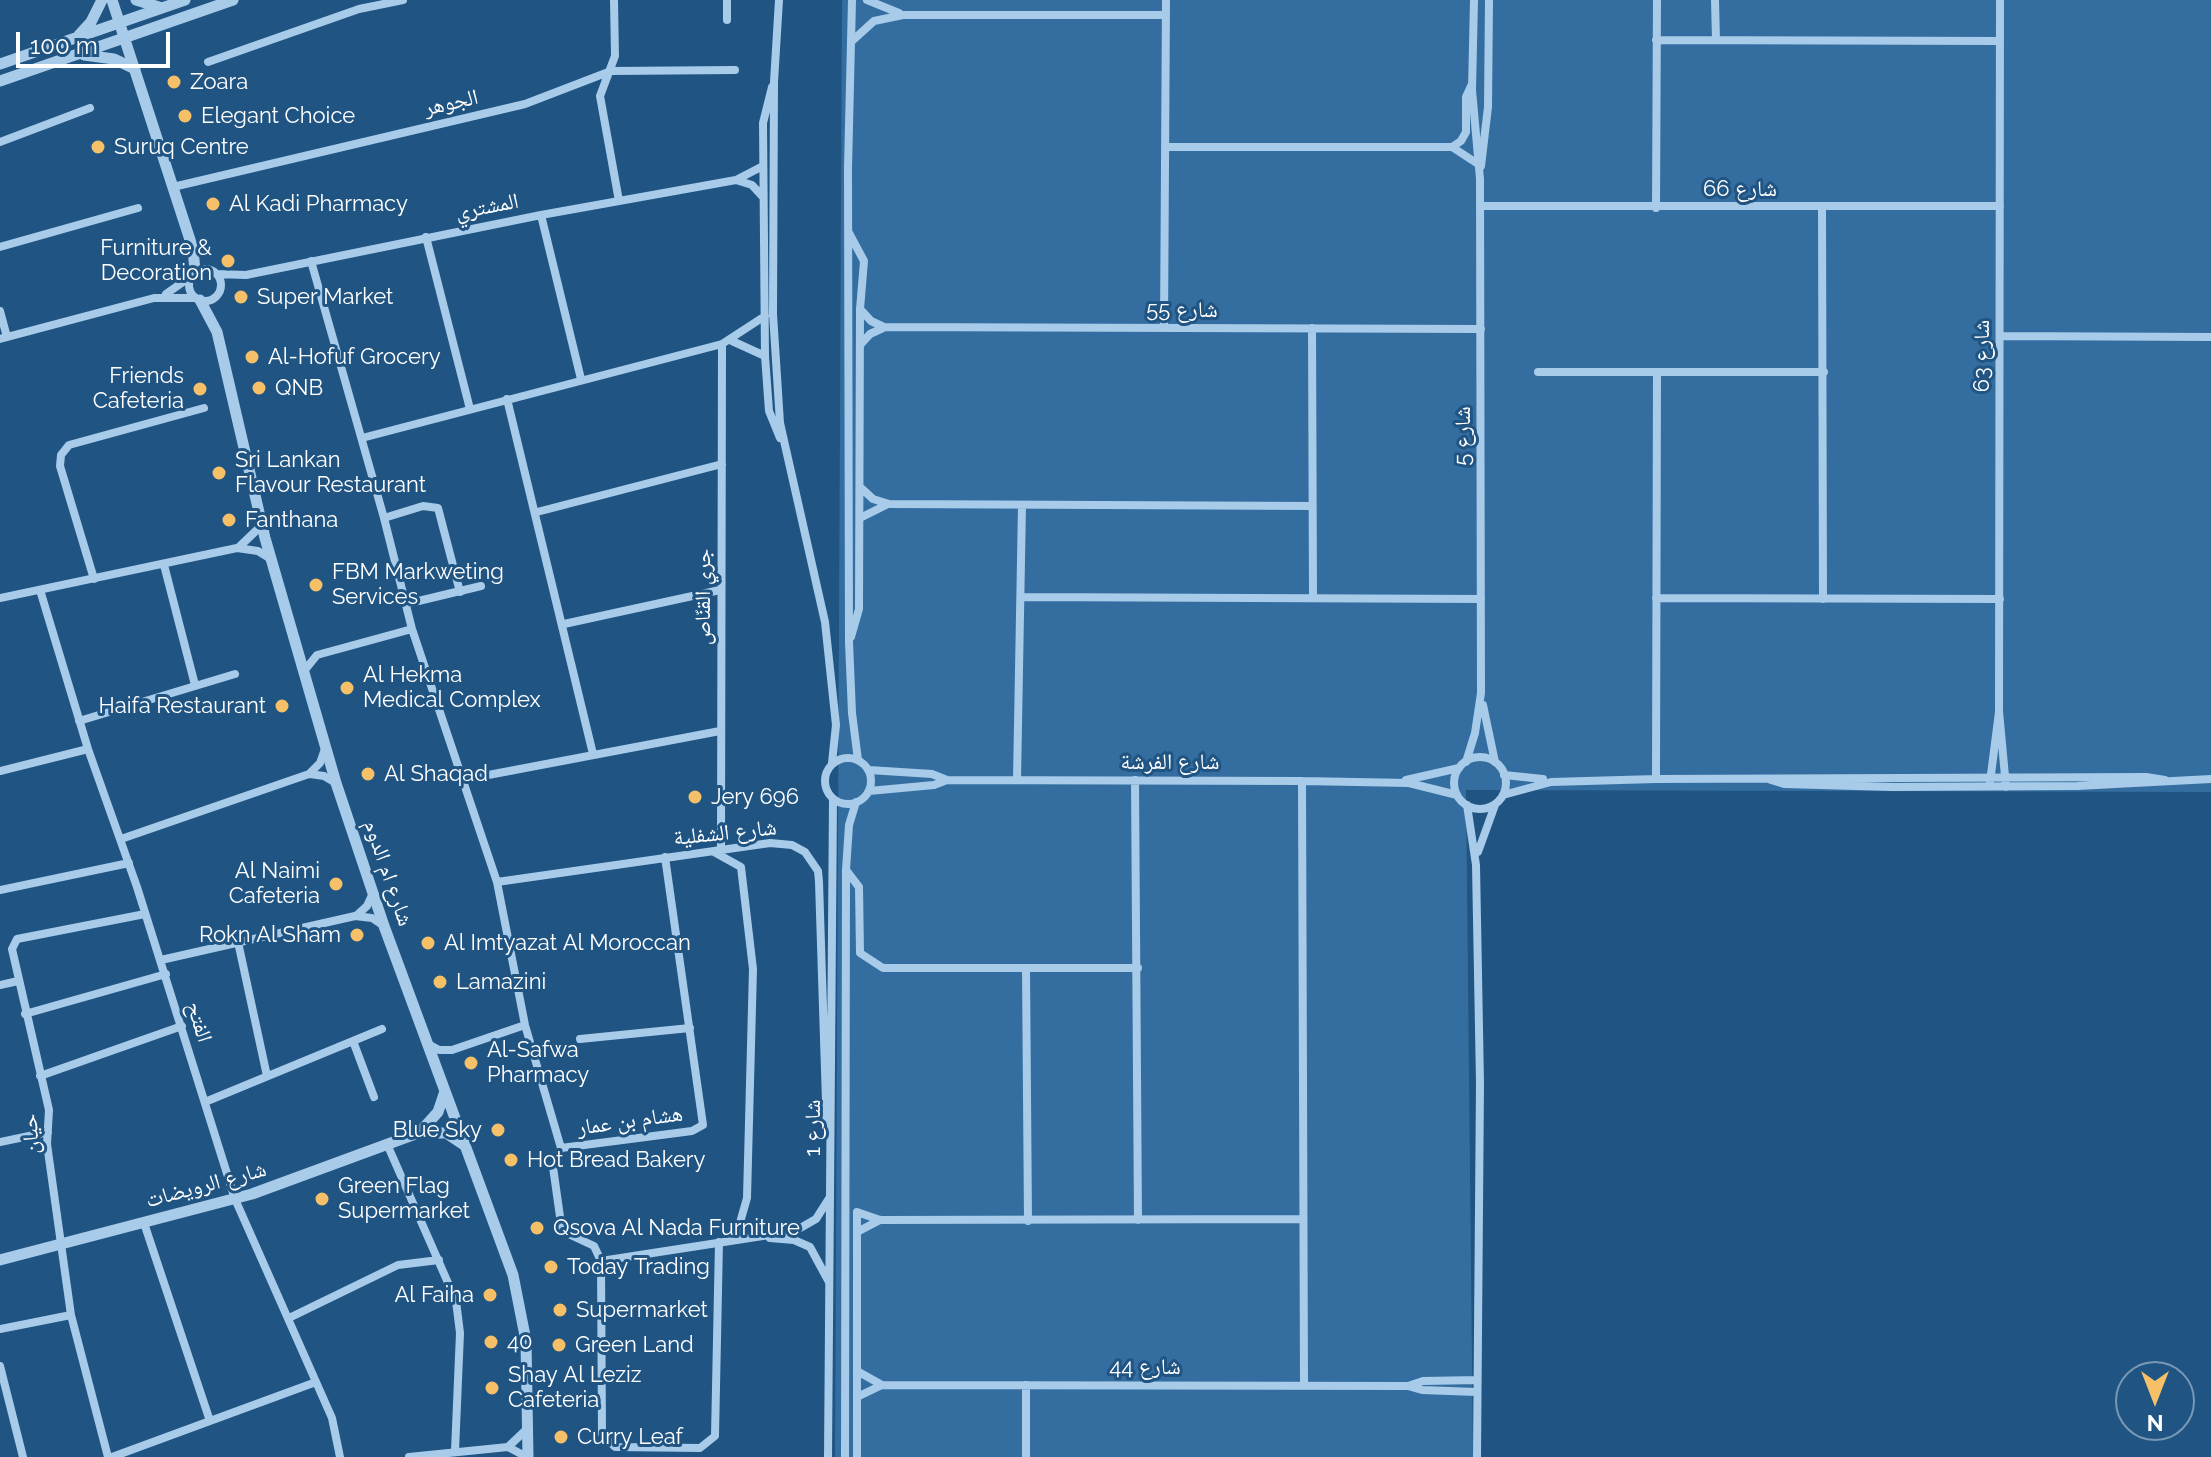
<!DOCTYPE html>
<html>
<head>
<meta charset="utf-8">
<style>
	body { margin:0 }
	#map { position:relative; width:2211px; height:1457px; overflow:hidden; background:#205482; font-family:Raleway,sans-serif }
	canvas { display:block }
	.north { position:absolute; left:2115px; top:1361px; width:80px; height:80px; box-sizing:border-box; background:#205482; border:2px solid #7998b4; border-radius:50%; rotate:180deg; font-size:22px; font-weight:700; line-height:32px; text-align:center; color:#fff }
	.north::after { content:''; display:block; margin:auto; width:28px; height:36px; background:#f6c068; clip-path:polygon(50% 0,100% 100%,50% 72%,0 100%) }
	.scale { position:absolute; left:16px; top:32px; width:154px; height:36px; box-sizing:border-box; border:4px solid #fff; border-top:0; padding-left:10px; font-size:24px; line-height:28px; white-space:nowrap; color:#fff; -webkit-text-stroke:6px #205482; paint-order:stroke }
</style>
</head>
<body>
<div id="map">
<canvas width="2211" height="1457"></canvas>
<div class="north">N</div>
<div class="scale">100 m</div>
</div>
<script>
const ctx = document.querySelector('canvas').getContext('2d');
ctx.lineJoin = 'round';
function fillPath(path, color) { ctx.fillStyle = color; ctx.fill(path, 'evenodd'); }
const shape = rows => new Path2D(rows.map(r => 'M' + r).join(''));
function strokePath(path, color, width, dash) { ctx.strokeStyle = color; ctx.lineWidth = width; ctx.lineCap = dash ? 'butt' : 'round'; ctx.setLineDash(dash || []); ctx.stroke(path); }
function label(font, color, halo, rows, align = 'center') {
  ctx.font = font + ' Raleway,"Noto Naskh Arabic",sans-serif'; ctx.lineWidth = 6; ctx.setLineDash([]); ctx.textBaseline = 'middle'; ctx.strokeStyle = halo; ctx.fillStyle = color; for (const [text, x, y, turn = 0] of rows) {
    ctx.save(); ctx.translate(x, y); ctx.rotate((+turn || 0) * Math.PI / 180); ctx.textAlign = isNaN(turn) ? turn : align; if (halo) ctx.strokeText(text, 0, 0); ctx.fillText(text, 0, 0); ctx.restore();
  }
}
const green = shape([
	[842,0,2211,0,2211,792,1466,790,1473,1457,835,1457]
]);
const minor = shape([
	[614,0,615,56,600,96,619,201],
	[727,0,727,20],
	[779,0,774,82,773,314,780,423,825,622,836,725,832,763],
	[852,0,848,168,849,642,852,713,858,760],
	[867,0,899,13],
	[1715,0,1716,40],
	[2000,0,1999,711,2006,787],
	[1656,40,1999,41],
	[852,41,874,21,903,15,1166,15],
	[208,62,359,9,403,0],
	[772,87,763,123,765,356,769,411,780,438],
	[0,142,90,108],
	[1165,147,1452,147,1478,164],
	[1452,147,1461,141,1466,132,1466,97,1472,84],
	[1481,166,1488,107,1489,0],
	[736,180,752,185,763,197],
	[173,187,525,104,611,71,735,70],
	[1480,206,2000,206],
	[1822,207,1823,599],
	[1656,208,1657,0],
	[541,215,581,379],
	[849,233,864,261,860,309,859,609,851,637],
	[426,237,470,409],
	[0,247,138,208],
	[311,261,384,518,412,629,497,882,525,1025,561,1148,692,1131,703,1125,665,857],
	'189 285a16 16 0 1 1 32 0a16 16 0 1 1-32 0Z',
	[216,274,246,275,541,215,736,180,763,166],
	[166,294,190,277],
	[860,309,871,321,884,327,1481,329],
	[0,311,7,337],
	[1164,328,1166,0],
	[1312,328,1313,598],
	[2000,336,2211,337],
	[0,339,154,298,196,298],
	[732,341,765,356],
	[860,345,870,334,883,328],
	[1538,372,1824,372],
	[507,399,593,754],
	[362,438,722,344,765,316],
	[860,487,873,499,889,504,1312,506],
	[537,512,722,464],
	[384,518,423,506,438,508,460,592],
	[860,518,888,504],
	[238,548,262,525],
	[164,565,195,685],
	[94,579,60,466,61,455,69,445,204,408],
	[40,590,88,749,137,887,235,1199,332,1418,340,1457],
	[1022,597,1481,599],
	[0,598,237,548,258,551,271,559],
	[1656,598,2000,599],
	[406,604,481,586],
	[564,624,720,590],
	[304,671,317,655,412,629],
	[1483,705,1495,762],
	[79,721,235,674],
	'1454 783a26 26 0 1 1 52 0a26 26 0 1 1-52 0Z',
	'825 781a23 23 0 1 1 46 0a23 23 0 1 1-46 0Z',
	[1466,762,1475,733,1481,693,1480,179,1472,90,1474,0],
	[869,770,932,774,947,780],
	[0,771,88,749],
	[310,774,324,776,336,783],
	[1504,775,1543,779],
	[1656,779,1657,372],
	[462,780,720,731],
	[1017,780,1022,505],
	[1135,780,1138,1220],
	[1406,780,1459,768],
	[1771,780,1784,784,1892,787,2077,786,2211,779],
	[1302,781,1304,1386],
	[1990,782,1999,712],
	[869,791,934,785,947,780,1302,781,1409,783,1457,795],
	[1503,795,1551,782,1656,779,2146,777,2165,780],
	[1467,805,1476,865,1480,1083,1477,1457],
	[121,839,309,774,320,763,325,749],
	[721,849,722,344],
	[714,852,741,867,753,969,747,1198,735,1240],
	[1478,852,1495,805],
	[846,870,859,887,860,953,883,968,1138,968],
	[497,882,770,843,792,845,805,852,818,871,819,882,827,1133],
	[0,890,129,863],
	[356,916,367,906,373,893],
	[238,942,267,1076],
	[161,960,355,916,372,918,384,926],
	[1026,969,1028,1221],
	[0,985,18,981],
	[25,1014,166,974],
	[580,1039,690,1028],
	[353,1041,374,1097],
	[428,1044,439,1050,452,1050,525,1025],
	[40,1076,182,1026],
	[205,1102,382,1029],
	[0,1142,48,1132],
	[387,1144,456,1301,460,1333,455,1451],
	[561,1148,553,1167,562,1231,594,1246,601,1261,602,1434,615,1447,700,1448,715,1436,719,1242],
	[144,1223,210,1421],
	[857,1232,880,1220],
	[770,1238,794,1240,810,1247,829,1282],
	[601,1261,795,1231,816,1219,830,1197],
	[289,1318,398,1265,439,1260],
	[0,1329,71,1315],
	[0,1366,23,1457],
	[857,1371,882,1385,1408,1386,1422,1390,1476,1392],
	[1026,1385,1026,1457],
	[1408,1386,1423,1381,1477,1380],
	[857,1397,882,1385],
	[508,1447,527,1457],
	[108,1457,71,1315,47,1144,49,1110,12,949,17,939,145,914],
	[112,1457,316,1382],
	[409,1457,508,1447,528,1428],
	[828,1457,833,799],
	[845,1457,846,870,849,825,856,802],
	[857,1457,857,1212,880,1220,1302,1219]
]);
const tertiary = shape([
	[112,0,193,249,195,271],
	[136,0,159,7],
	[79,35,91,22,102,0],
	[84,55,114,59,135,69],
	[0,64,185,0],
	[0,81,233,0],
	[200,300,217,332,265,538,336,783,384,926,513,1275,526,1341,528,1457],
	[419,1133,438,1112,445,1091],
	[0,1260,252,1194,418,1133,446,1133,464,1145]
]);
const markers = [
	[174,82,8,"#f6c068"],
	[185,116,8,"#f6c068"],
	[98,147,8,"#f6c068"],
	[213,204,8,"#f6c068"],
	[228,261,8,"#f6c068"],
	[241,297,8,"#f6c068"],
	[252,357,8,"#f6c068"],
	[259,388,8,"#f6c068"],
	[200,389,8,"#f6c068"],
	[219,473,8,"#f6c068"],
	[229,520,8,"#f6c068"],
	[316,585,8,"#f6c068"],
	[347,688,8,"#f6c068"],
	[282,706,8,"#f6c068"],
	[368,774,8,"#f6c068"],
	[695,797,8,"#f6c068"],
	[336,884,8,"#f6c068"],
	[357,935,8,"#f6c068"],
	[428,943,8,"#f6c068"],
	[440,982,8,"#f6c068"],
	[471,1063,8,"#f6c068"],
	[498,1130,8,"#f6c068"],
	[511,1160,8,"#f6c068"],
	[322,1199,8,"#f6c068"],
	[537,1228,8,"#f6c068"],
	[551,1267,8,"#f6c068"],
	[490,1295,8,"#f6c068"],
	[560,1310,8,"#f6c068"],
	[491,1342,8,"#f6c068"],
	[559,1345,8,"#f6c068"],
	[492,1388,8,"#f6c068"],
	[561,1437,8,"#f6c068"]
];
const poiNames = [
	["Zoara",190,82],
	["Elegant Choice",201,116],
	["Suruq Centre",114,147],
	["Al Kadi Pharmacy",229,204],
	["Furniture &",212,248,"right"],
	["Decoration",212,273,"right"],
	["Super Market",257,297],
	["Al-Hofuf Grocery",268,357],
	["Friends",184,376,"right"],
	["Cafeteria",184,401,"right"],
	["QNB",275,388],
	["Sri Lankan",235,460],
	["Flavour Restaurant",235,485],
	["Fanthana",245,520],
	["FBM Markweting",332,572],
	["Services",332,597],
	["Al Hekma",363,675],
	["Medical Complex",363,700],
	["Haifa Restaurant",266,706,"right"],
	["Al Shaqad",384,774],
	["Jery 696",711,797],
	["Al Naimi",320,871,"right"],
	["Cafeteria",320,896,"right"],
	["Rokn Al Sham",341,935,"right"],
	["Al Imtyazat Al Moroccan",444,943],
	["Lamazini",456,982],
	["Al-Safwa",487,1050],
	["Pharmacy",487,1075],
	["Blue Sky",482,1130,"right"],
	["Hot Bread Bakery",527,1160],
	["Green Flag",338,1186],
	["Supermarket",338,1211],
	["Qsova Al Nada Furniture",553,1228],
	["Today Trading",567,1267],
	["Al Faiha",474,1295,"right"],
	["Supermarket",576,1310],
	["40",507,1342],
	["Green Land",575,1345],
	["Shay Al Leziz",508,1375],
	["Cafeteria",508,1400],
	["Curry Leaf",577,1437]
];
const streetNames = [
	["الجوهر",451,103,-13],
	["شارع 66",1740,189],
	["المشتري",487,207,-11],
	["شارع 55",1182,310],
	["شارع 63",1982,356,-90],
	["شارع 5",1463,436,-90],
	["جري القنّاص",703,597,-90],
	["شارع الفرشة",1170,762],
	["شارع الشفلية",725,833,-6],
	["شارع ام الدوم",388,873,71],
	["الفتح",199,1022,73],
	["هشام بن عمار",630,1121,-8],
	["شارع 1",813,1128,-90],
	["حيان",31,1134,-93],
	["شارع الرويضات",206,1185,-15],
	["شارع 44",1145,1367]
];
fillPath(green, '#346ea0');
strokePath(minor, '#a7cbe9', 8);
strokePath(tertiary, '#a7cbe9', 11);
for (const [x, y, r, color] of markers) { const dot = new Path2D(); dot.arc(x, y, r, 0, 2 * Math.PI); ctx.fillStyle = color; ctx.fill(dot); strokePath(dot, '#205482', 3); }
label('22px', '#fff', '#205482', poiNames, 'left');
label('22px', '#fff', '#205482', streetNames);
</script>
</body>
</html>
